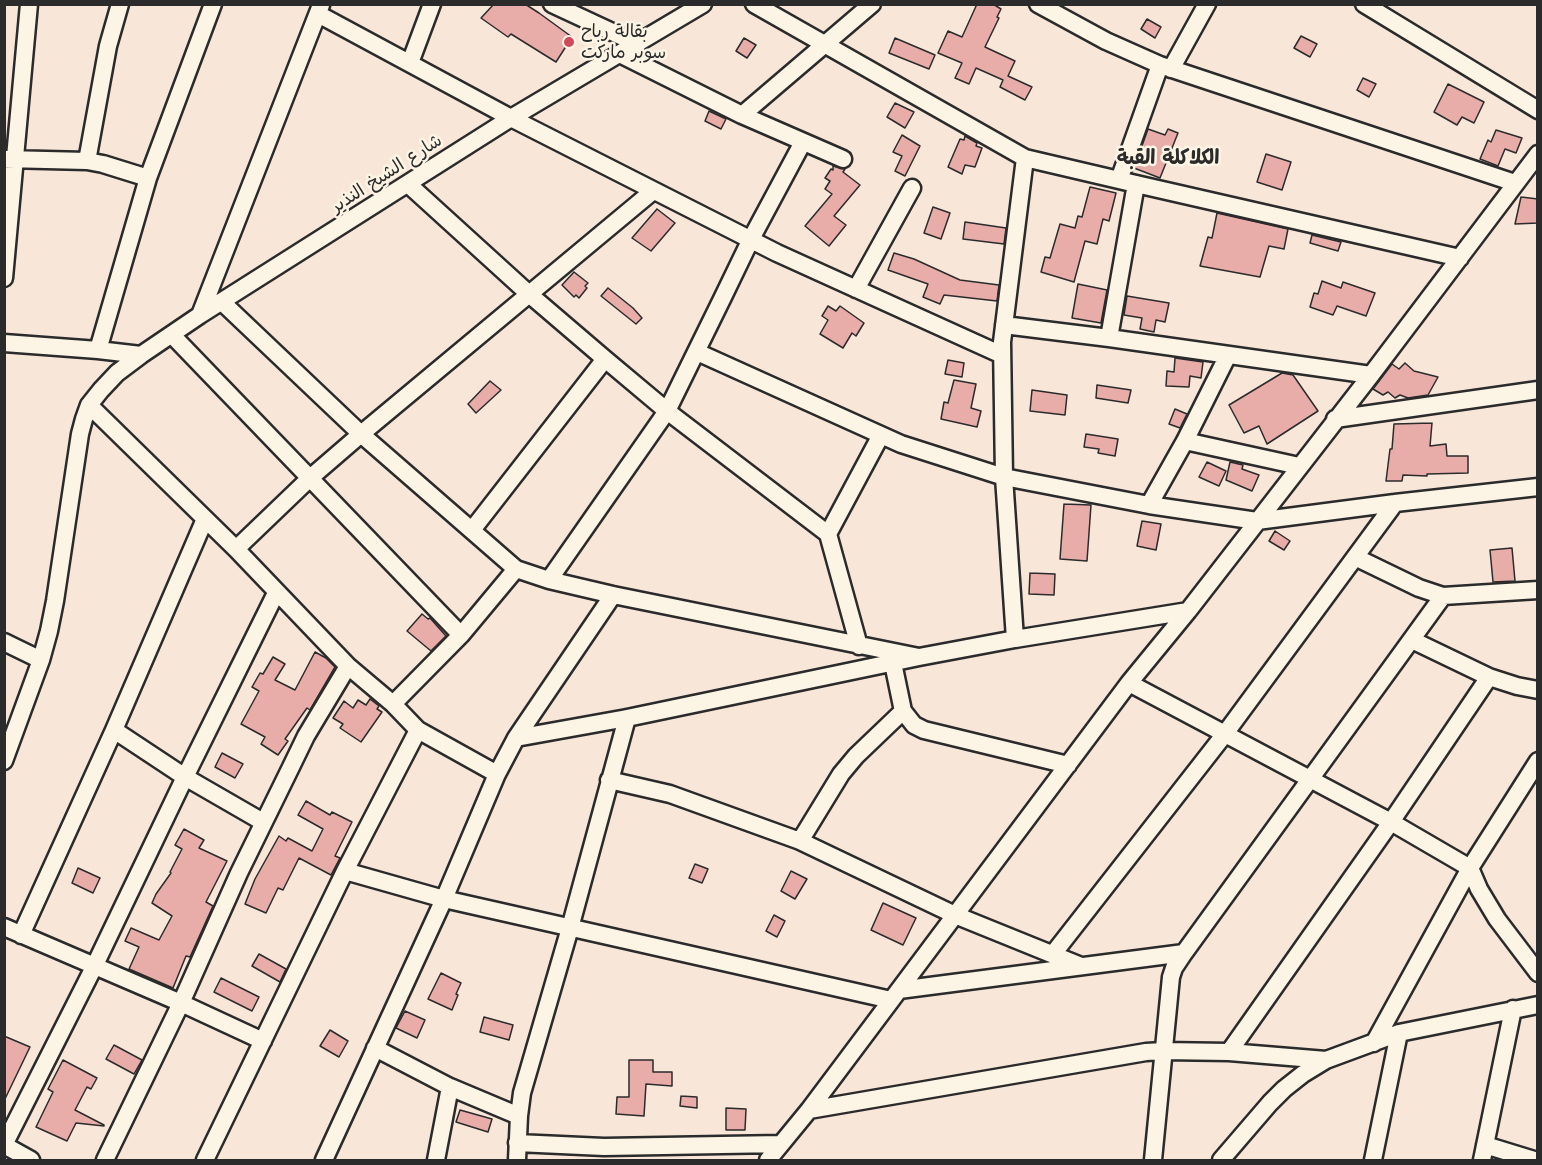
<!DOCTYPE html>
<html>
<head>
<meta charset="utf-8">
<style>
	body { margin:0 }
	#map { position:relative; width:1542px; height:1165px; overflow:hidden; background:#f8e7d9; font-family:"Shantell Sans",sans-serif }
	canvas { display:block }
	.frame { position:absolute; inset:0; border:6px solid #2b2b2b; pointer-events:none }
</style>
</head>
<body>
<div id="map">
<canvas width="1542" height="1165"></canvas>
<div class="frame"></div>
</div>
<script>
const ctx = document.querySelector('canvas').getContext('2d');
ctx.lineJoin = 'round';
function fillPath(path, color) { ctx.fillStyle = color; ctx.fill(path, 'evenodd'); }
const shape = rows => new Path2D(rows.map(r => 'M' + r).join(''));
function strokePath(path, color, width, dash) { ctx.strokeStyle = color; ctx.lineWidth = width; ctx.lineCap = dash ? 'butt' : 'round'; ctx.setLineDash(dash || []); ctx.stroke(path); }
function label(font, color, halo, rows, align = 'center') {
  ctx.font = font + ' "Shantell Sans","Playpen Sans Arabic",sans-serif'; ctx.lineWidth = 5; ctx.setLineDash([]); ctx.textBaseline = 'middle'; ctx.strokeStyle = halo; ctx.fillStyle = color; for (const [text, x, y, turn = 0] of rows) {
    ctx.save(); ctx.translate(x, y); ctx.rotate((+turn || 0) * Math.PI / 180); ctx.textAlign = isNaN(turn) ? turn : align; if (halo) ctx.strokeText(text, 0, 0); ctx.fillText(text, 0, 0); ctx.restore();
  }
}
const building = shape([
	[494,4,525,4,539,13,572,37,556,62,511,34,508,37,481,18,494,4],
	[977,4,993,4,1001,9,997,17,999,18,985,47,1015,61,1008,76,1032,87,1025,100,1000,87,1003,80,976,68,969,84,955,78,962,63,938,53,948,31,962,37,977,4],
	[1147,19,1161,27,1155,38,1141,29,1147,19],
	[1301,36,1317,44,1310,57,1294,48,1301,36],
	[744,38,756,45,747,58,736,51,744,38],
	[895,38,935,55,929,69,889,53,895,38],
	[1363,78,1376,84,1369,97,1357,90,1363,78],
	[1448,84,1484,102,1474,123,1462,117,1457,125,1434,112,1448,84],
	[895,103,914,112,905,128,887,117,895,103],
	[709,111,726,119,721,129,705,121,709,111],
	[1148,129,1165,135,1168,129,1178,133,1160,178,1134,168,1148,129],
	[1496,130,1522,138,1516,153,1505,149,1498,166,1480,159,1488,140,1491,142,1496,130],
	[902,135,920,146,905,176,895,171,902,156,893,152,902,135],
	[965,136,977,143,976,146,982,148,975,167,965,165,962,174,948,167,960,139,964,140,965,136],
	[1266,154,1291,162,1282,190,1257,182,1266,154],
	[833,166,845,169,843,172,860,185,834,216,846,225,829,246,805,226,832,194,825,189,830,181,825,178,831,169,833,170,833,166],
	[1090,187,1116,193,1109,221,1103,219,1097,244,1085,241,1074,282,1041,272,1045,257,1050,258,1060,224,1075,228,1078,216,1082,217,1090,187],
	[1521,197,1538,199,1538,223,1515,224,1521,197],
	[933,207,950,213,941,239,924,233,933,207],
	[657,209,675,223,651,251,632,238,657,209],
	[1217,213,1288,229,1284,249,1269,246,1260,277,1200,266,1208,237,1212,238,1217,213],
	[965,222,1006,228,1004,244,963,239,965,222],
	[1312,235,1341,242,1338,251,1310,243,1312,235],
	[894,253,914,259,960,280,999,285,997,301,944,295,940,304,923,297,928,284,888,270,894,253],
	[574,272,588,283,585,286,587,288,579,298,576,295,574,297,562,285,574,272],
	[1322,281,1341,288,1343,282,1375,293,1366,316,1337,306,1333,315,1310,307,1314,293,1318,294,1322,281],
	[1078,284,1107,290,1101,323,1072,318,1078,284],
	[608,288,633,308,642,318,636,324,601,296,608,288],
	[1127,296,1169,303,1165,322,1156,320,1154,332,1140,329,1142,318,1124,315,1127,296],
	[828,306,836,311,840,306,864,323,856,336,852,333,843,348,820,334,828,320,822,316,828,306],
	[1175,358,1203,362,1201,378,1190,376,1189,387,1166,386,1167,371,1174,372,1175,358],
	[948,360,964,363,962,377,945,374,948,360],
	[1405,363,1414,371,1438,377,1428,395,1408,398,1400,395,1395,398,1388,392,1383,395,1373,389,1392,364,1399,369,1405,363],
	[1282,373,1293,375,1318,411,1267,444,1259,426,1244,433,1229,405,1282,373],
	[954,380,976,384,971,408,981,411,977,427,941,419,944,402,948,403,954,380],
	[490,381,501,390,476,413,468,404,490,381],
	[1097,385,1131,390,1128,403,1096,398,1097,385],
	[1032,390,1067,395,1065,415,1030,411,1032,390],
	[1175,409,1187,414,1180,428,1169,424,1175,409],
	[1432,423,1430,446,1446,444,1447,456,1468,456,1468,473,1427,474,1427,476,1403,475,1402,481,1386,481,1390,449,1392,449,1394,424,1432,423],
	[1086,434,1118,439,1115,456,1098,453,1099,449,1084,447,1086,434],
	[1207,462,1226,471,1219,486,1199,477,1207,462],
	[1230,462,1243,465,1242,469,1259,475,1252,491,1226,480,1230,462],
	[1064,504,1091,505,1087,561,1060,559,1064,504],
	[1142,521,1161,524,1156,550,1137,546,1142,521],
	[1275,531,1290,541,1284,550,1269,541,1275,531],
	[1512,548,1515,581,1493,582,1490,550,1512,548],
	[1030,573,1055,574,1054,595,1029,594,1030,573],
	[422,614,428,619,430,618,446,636,431,651,407,631,422,614],
	[315,652,326,658,335,667,310,710,307,708,285,739,288,741,278,755,261,744,265,737,241,724,259,691,252,687,260,673,263,674,273,657,285,664,275,680,295,690,315,652],
	[370,699,379,706,377,709,382,712,361,742,340,728,343,724,333,718,344,701,353,708,358,700,366,705,370,699],
	[222,753,243,764,235,778,215,767,222,753],
	[306,801,330,815,332,812,352,822,335,856,340,858,331,875,299,858,283,890,278,888,266,913,245,904,255,879,279,836,286,841,288,838,312,851,323,829,298,815,306,801],
	[184,829,204,840,199,848,227,861,206,902,213,906,190,957,186,956,173,988,129,969,139,947,125,941,131,928,159,940,172,916,152,903,156,894,171,873,170,872,182,849,175,845,184,829],
	[695,864,708,869,702,883,689,878,695,864],
	[78,868,100,878,93,893,72,883,78,868],
	[791,871,807,879,795,899,781,891,791,871],
	[883,903,916,918,903,945,871,930,883,903],
	[774,915,785,921,777,937,766,931,774,915],
	[259,954,286,969,280,982,252,966,259,954],
	[441,973,461,983,456,994,458,995,452,1010,428,999,441,973],
	[221,978,259,997,252,1011,214,992,221,978],
	[405,1011,425,1020,417,1038,396,1028,405,1011],
	[484,1017,513,1025,509,1040,480,1032,484,1017],
	[330,1030,348,1041,339,1057,320,1046,330,1030],
	[4,1036,30,1047,4,1101,4,1036],
	[114,1045,142,1060,134,1074,106,1059,114,1045],
	[63,1060,97,1078,91,1089,87,1087,75,1110,104,1125,104,1126,76,1123,67,1141,36,1127,53,1092,48,1089,63,1060],
	[629,1060,653,1060,653,1072,672,1072,672,1086,646,1084,644,1116,616,1114,617,1097,629,1097,629,1060],
	[681,1096,697,1097,697,1108,680,1106,681,1096],
	[726,1108,746,1109,745,1130,726,1130,726,1108],
	[460,1110,492,1119,488,1132,456,1122,460,1110]
]);
const minor = shape([
	[552,4,638,44],
	[754,4,1025,158,1136,184,1460,258],
	[1038,4,1106,41,1160,65,1515,183],
	[1364,4,1538,110],
	[318,14,511,118,777,253,1002,355],
	[620,54,742,115,843,159],
	[410,63,432,4],
	[1171,69,1207,4],
	[742,115,872,4],
	[5,159,87,161,103,164,148,178],
	[87,161,108,46,120,4],
	[1119,180,1160,65],
	[408,184,529,294,605,359,667,411,828,534],
	[4,278,29,4],
	[856,289,912,188],
	[222,302,361,434,516,569,549,580,613,595,919,657],
	[200,315,321,5],
	[1004,325,1109,338,1371,375],
	[172,335,461,635],
	[1109,338,1136,184],
	[4,343,98,350,141,355],
	[98,350,148,178,213,4],
	[697,352,901,444,1004,477,1149,505,1257,521,1395,503,1538,487],
	[89,405,236,549,348,666,393,704,418,730,497,774],
	[1335,419,1538,390],
	[1185,441,1299,466],
	[1149,505,1185,441,1228,355],
	[472,530,605,359],
	[236,549,310,478,361,434,653,191],
	[1355,557,1419,588,1443,596],
	[549,580,667,411,723,297,751,239,803,142],
	[1015,639,1004,477,1002,342,1025,158],
	[4,642,41,660],
	[859,646,828,534,881,435],
	[893,663,903,711,914,725,924,730,1068,765],
	[1489,677,1517,686,1538,690],
	[1129,683,1391,822,1470,868,1479,889,1497,919,1538,973],
	[393,704,461,635,516,569],
	[114,730,185,777,263,822],
	[516,738,627,718,919,657,1015,639,1188,611],
	[4,761,41,660,49,631,55,601,80,434,84,419,89,405,101,390,117,373,141,355,200,315,511,118,703,4],
	[609,780,670,794,800,841,955,915,1081,966],
	[800,841,841,774,856,756,903,711],
	[345,871,444,899,891,1000],
	[4,927,181,1003,263,1041],
	[21,935,114,730,205,519],
	[1053,954,1224,735,1395,503],
	[899,990,1184,953],
	[1374,1043,1470,868,1538,761],
	[375,1048,450,1087,519,1116],
	[1229,1052,1391,822,1489,677,1412,640],
	[809,1110,1146,1052,1163,1051,1229,1052,1326,1060],
	[517,1143,604,1147,781,1144],
	[4,1145,94,967,185,777,276,593],
	[4,1145,31,1160],
	[1485,1145,1534,1160],
	[105,1160,181,1003,239,873,291,767,306,736,348,666],
	[205,1160,345,871,418,730],
	[324,1160,444,899,497,774,516,738,613,595],
	[436,1160,450,1087],
	[517,1160,519,1116,522,1093,570,928,627,718],
	[768,1160,809,1110,1129,683,1188,611,1371,375,1538,154],
	[1153,1160,1171,977,1174,968,1184,953,1443,596,1538,590],
	[1221,1160,1270,1103,1284,1089,1303,1074,1326,1060,1399,1033,1538,1005],
	[1373,1160,1399,1033],
	[1482,1160,1513,1009]
]);
const markers = [
	[569,42,6,"#d1495b"]
];
const poiNames = [
	["بقالة رباح",581,32],
	["سوبر ماركت",581,53]
];
const streetNames = [
	["شارع الشيخ النذير",387,174,-33]
];
const neighbourhoodNames = [
	["الكلاكلة القبة",1168,159]
];
fillPath(building, '#e8ada9');
strokePath(building, '#2b2b2b', 1.5);
strokePath(minor, '#2b2b2b', 21);
strokePath(minor, '#fcf5e5', 16);
for (const [x, y, r, color] of markers) { const dot = new Path2D(); dot.arc(x, y, r, 0, 2 * Math.PI); ctx.fillStyle = color; ctx.fill(dot); strokePath(dot, '#fcf5e5', 2); }
label('18px', '#2b2b2b', '#fcf5e5', poiNames, 'left');
label('18px', '#2b2b2b', '#fcf5e5', streetNames);
label('bold 20px', '#2b2b2b', '#fcf5e5', neighbourhoodNames);
</script>
</body>
</html>
